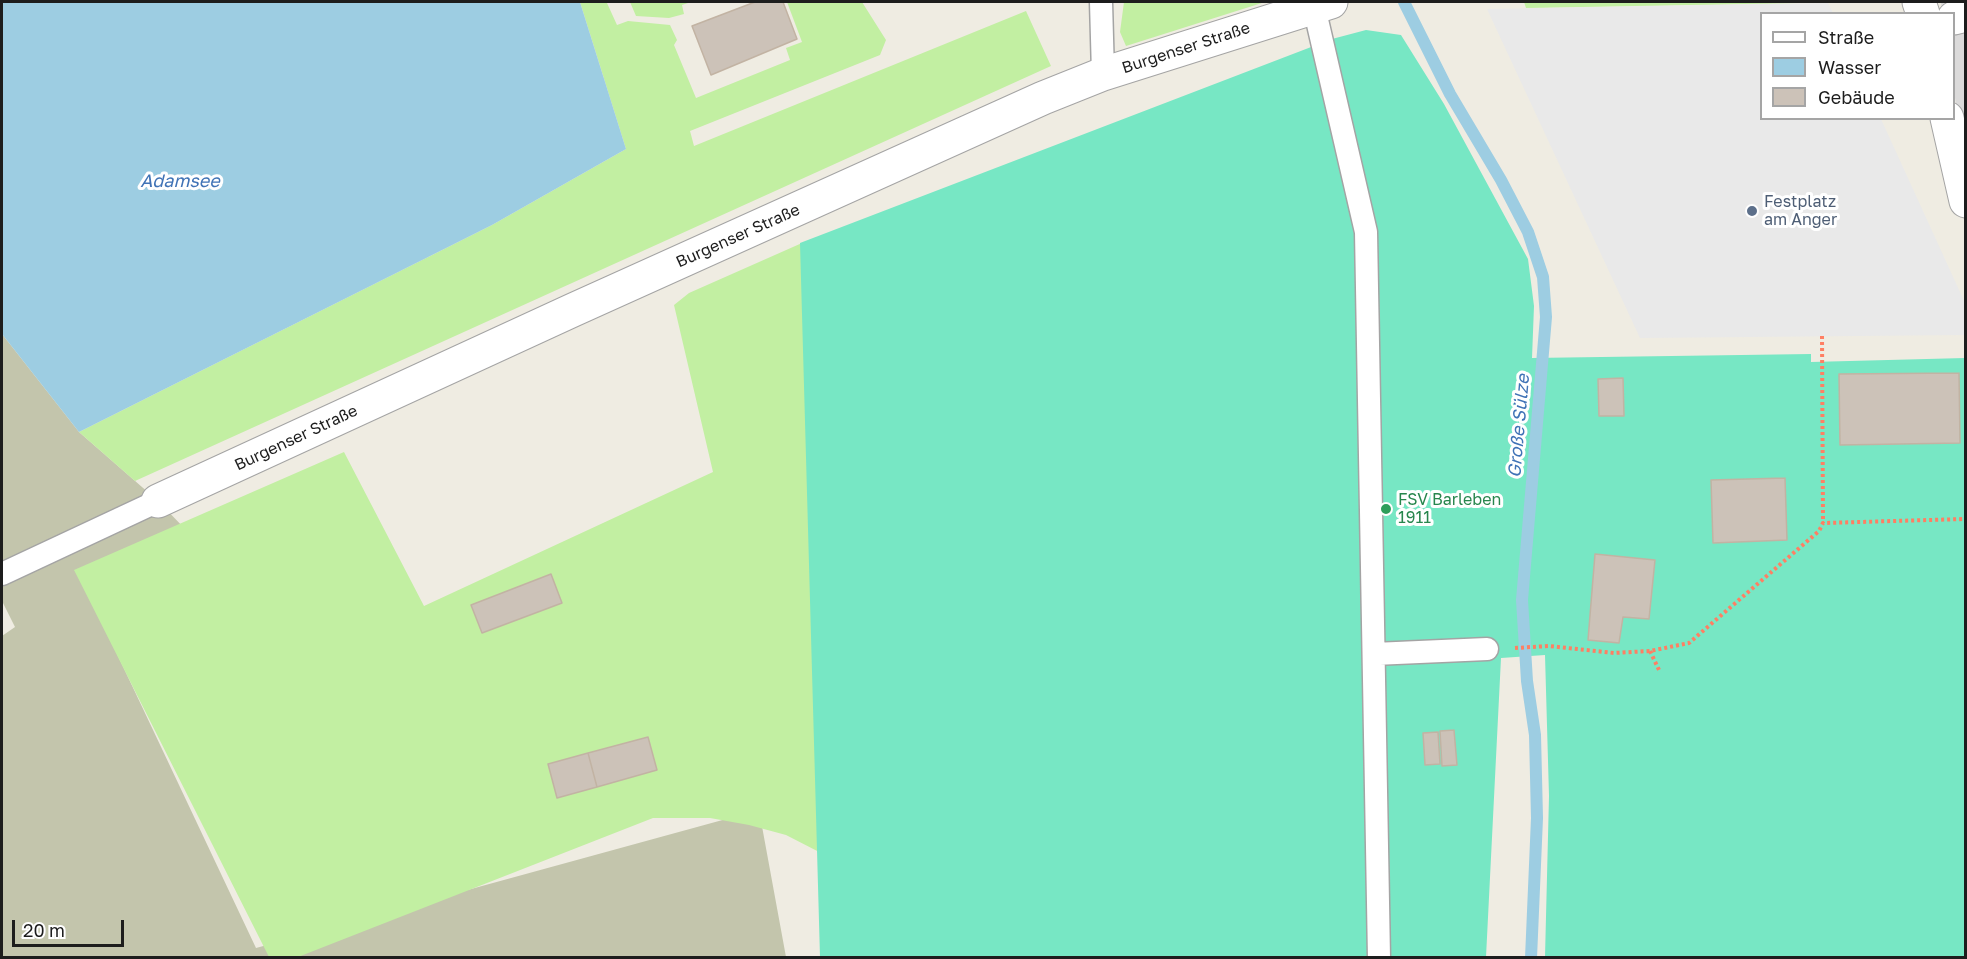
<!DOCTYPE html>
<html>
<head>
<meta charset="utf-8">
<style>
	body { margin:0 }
	#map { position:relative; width:1967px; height:959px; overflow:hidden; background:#efece2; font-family:"Golos Text",sans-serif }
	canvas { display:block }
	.frame { position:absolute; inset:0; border:3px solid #1d1d1d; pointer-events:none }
	.legend { position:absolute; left:1760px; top:12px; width:195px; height:108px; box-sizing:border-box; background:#fff; border:2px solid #a5a5a5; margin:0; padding:8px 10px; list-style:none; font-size:18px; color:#1d1d1d }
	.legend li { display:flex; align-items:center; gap:12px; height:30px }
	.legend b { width:30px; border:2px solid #a5a5a5 }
	.scale { position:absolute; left:12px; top:920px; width:112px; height:27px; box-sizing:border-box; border:3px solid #1d1d1d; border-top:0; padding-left:8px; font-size:18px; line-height:21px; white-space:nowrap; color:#1d1d1d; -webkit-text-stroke:4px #fff; paint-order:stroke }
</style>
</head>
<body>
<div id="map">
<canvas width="1967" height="959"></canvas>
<div class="frame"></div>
<ul class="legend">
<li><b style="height:8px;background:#fff"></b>Straße</li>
<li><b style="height:16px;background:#9dcde2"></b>Wasser</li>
<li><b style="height:16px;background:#ccc2b8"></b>Gebäude</li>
</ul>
<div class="scale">20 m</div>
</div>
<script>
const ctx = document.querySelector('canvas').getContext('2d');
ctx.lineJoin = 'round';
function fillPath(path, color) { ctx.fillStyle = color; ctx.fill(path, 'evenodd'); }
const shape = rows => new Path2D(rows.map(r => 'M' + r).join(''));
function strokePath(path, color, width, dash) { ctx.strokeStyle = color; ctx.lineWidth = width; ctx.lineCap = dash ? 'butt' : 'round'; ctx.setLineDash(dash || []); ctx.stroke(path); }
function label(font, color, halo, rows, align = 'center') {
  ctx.font = font + ' "Golos Text",sans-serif'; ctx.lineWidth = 6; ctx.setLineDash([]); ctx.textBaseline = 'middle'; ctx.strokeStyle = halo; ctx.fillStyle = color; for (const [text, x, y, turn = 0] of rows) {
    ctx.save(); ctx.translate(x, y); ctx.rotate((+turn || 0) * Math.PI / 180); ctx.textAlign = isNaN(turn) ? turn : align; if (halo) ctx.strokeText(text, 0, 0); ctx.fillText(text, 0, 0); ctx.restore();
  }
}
const residential = shape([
	[1941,2,1965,2,1965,164,1954,91,1954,14,1942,13]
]);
const construction = shape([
	[2,334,79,432,158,501,189,533,85,586,256,948,759,810,786,957,2,957,2,636,15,627,2,601]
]);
const grass = shape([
	[580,2,611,2,607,3,617,25,628,21,670,25,677,40,674,45,696,98,790,60,786,48,802,42,787,2,862,2,886,40,880,55,690,131,694,146,1026,11,1051,66,135,481,79,432,492,225,626,149],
	[630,2,691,2,682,5,684,14,669,18,636,16],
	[1124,2,1265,2,1126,46,1120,32],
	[1524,2,1855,2,1526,8],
	[802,243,825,855,786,835,749,825,710,818,653,818,298,957,269,957,74,570,344,452,424,606,713,472,674,305,689,293]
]);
const pitch = shape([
	[1366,30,1401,35,1444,104,1528,259,1534,306,1532,358,1811,354,1811,362,1965,358,1965,957,1545,957,1549,796,1545,655,1501,658,1486,957,820,957,800,243,1332,39]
]);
const parking = shape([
	[1828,3,1833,13,1762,14,1762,118,1881,119,1965,303,1965,335,1640,338,1487,9]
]);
const water = shape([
	[2,2,580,2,626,149,492,225,79,432,2,334]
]);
const stream = shape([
	[1404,2,1450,94,1501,180,1528,232,1543,277,1546,317,1522,600,1527,681,1535,735,1537,818,1531,958]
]);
const building = shape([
	[755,2,783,2,797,39,711,75,692,26,755,2],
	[1959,373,1960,443,1840,445,1839,374,1959,373],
	[1623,378,1624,416,1599,416,1598,379,1623,378],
	[1785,478,1787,540,1713,543,1711,480,1785,478],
	[1595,554,1655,560,1649,619,1623,617,1619,643,1588,640,1595,554],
	[551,574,562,603,482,633,471,605,551,574],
	[1454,730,1457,765,1442,766,1440,731,1454,730],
	[1438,732,1440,764,1425,765,1423,733,1438,732],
	[648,737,657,770,597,787,588,753,648,737],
	[588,753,597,787,557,798,548,764,588,753]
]);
const path = shape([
	[1822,336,1823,523],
	[1515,648,1549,646,1614,653,1650,651,1689,643,1819,531,1823,523,1966,519],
	[1650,651,1659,670]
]);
const lane = shape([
	[1101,2,1103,74],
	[1314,7,1366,232,1379,958],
	[2,574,158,501],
	[1374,654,1487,649]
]);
const street = shape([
	[1919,2,1923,14],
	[1954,18,1966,15],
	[1947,118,1966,201],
	[158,501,573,310,1043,98,1103,74,1331,2]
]);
const markers = [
	[1752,211,6,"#5c6f8a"],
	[1386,509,6,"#2e9e5b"]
];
const streetNames = [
	["Burgenser Straße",1186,48,-18],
	["Burgenser Straße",738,236,-24],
	["Burgenser Straße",296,438,-25]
];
const serviceNames = [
	["Festplatz",1764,202],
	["am Anger",1764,220]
];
const leisureNames = [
	["FSV Barleben",1398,500],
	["1911",1398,518]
];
const waterNames = [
	["Adamsee",180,181],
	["Große Sülze",1519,426,-85]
];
fillPath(residential, '#dbdada');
fillPath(construction, '#c3c5ac');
fillPath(grass, '#c2efa2');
fillPath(pitch, '#77e7c4');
fillPath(parking, '#e9e9e9');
fillPath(water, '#9dcde2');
strokePath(stream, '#9dcde2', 12);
fillPath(building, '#ccc2b8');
strokePath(building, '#c2b3a3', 1.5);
strokePath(lane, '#a4a4a4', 25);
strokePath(street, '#a4a4a4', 35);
strokePath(path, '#ff7f63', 4, [3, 3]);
strokePath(lane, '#fff', 22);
strokePath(street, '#fff', 33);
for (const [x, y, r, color] of markers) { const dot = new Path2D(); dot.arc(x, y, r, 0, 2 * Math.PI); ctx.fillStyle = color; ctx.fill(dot); strokePath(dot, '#fff', 2); }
label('16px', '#1d1d1d', '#fff', streetNames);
label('16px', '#4e5e75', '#fff', serviceNames, 'left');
label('16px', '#27864d', '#fff', leisureNames, 'left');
label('italic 18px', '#4073b6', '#fff', waterNames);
</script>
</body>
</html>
